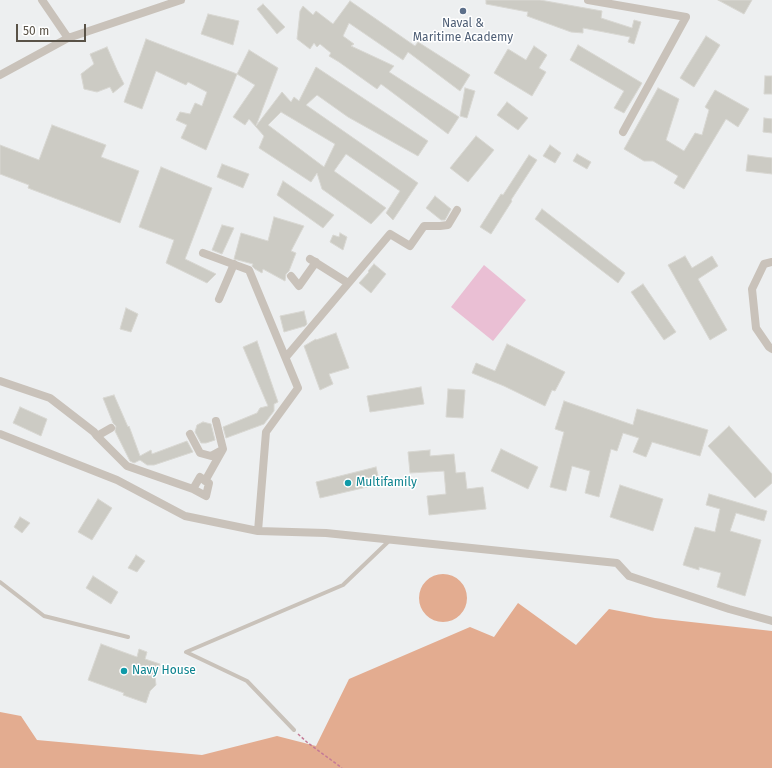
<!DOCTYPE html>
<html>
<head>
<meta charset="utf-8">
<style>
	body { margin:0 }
	#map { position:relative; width:772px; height:768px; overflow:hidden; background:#edeff0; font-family:"Fira Sans",sans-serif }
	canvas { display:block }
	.scale { position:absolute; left:16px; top:24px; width:70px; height:18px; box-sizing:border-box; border:2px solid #595247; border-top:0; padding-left:5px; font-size:12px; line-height:14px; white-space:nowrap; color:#595247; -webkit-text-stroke:3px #fff; paint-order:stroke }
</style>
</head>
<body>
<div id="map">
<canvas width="772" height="768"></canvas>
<div class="scale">50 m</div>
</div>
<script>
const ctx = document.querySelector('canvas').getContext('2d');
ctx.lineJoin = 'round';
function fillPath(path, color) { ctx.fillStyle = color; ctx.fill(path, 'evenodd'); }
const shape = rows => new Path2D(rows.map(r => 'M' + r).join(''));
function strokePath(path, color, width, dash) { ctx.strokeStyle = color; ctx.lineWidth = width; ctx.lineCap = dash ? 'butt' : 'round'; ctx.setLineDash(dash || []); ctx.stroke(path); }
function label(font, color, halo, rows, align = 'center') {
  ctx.font = font + ' "Fira Sans",sans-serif'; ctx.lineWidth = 3; ctx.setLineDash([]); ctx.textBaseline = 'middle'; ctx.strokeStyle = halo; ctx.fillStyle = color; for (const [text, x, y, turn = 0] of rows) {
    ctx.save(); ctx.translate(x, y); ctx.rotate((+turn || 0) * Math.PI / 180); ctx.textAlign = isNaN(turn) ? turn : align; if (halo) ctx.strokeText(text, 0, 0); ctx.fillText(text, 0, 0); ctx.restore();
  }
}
const green = shape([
	[484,265,526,300,493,341,451,307]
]);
const water = shape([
	'419 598a24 24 0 1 1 48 0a24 24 0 1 1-48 0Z',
	[518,603,576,645,609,609,655,618,772,631,772,768,0,768,0,712,21,716,37,740,202,755,277,736,316,746,349,679,470,627,494,637]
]);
const building = shape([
	[486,0,540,0,602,11,601,18,632,28,634,20,641,22,634,44,628,42,630,37,583,28,583,33,571,32,527,16,528,12,486,4,486,0],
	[718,0,752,0,744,14,718,0],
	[350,1,415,46,418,42,470,75,460,91,408,52,403,60,349,23,343,36,354,44,351,46,394,66,389,72,459,117,448,134,381,84,377,89,339,62,329,56,331,53,320,44,317,47,314,43,310,49,297,39,300,11,303,6,313,15,316,11,333,24,350,1],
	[263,4,285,27,277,34,257,9,263,4],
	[208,14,239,21,233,45,201,34,208,14],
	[706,36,720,45,694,87,680,78,706,36],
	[146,39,237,74,206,150,181,138,187,125,176,120,180,112,190,114,195,103,202,106,207,92,188,82,186,85,156,71,142,109,124,102,146,39],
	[578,45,642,83,624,113,614,108,624,91,570,60,578,45],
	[534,46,547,55,539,68,546,72,532,96,494,73,508,49,526,60,534,46],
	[107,47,117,70,124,84,113,93,110,87,97,92,84,89,81,74,94,64,90,54,107,47],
	[249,50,278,68,256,126,282,92,291,102,294,97,299,101,316,67,428,141,418,156,348,117,317,95,306,105,418,183,393,220,386,213,400,191,346,154,334,171,386,208,371,224,322,189,317,173,311,182,259,148,264,136,249,119,245,125,233,117,255,85,237,74,249,50],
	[281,112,335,144,324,167,268,125,281,112],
	[765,76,772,76,772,94,764,94,765,76],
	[465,88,475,91,467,118,460,116,465,88],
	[658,88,679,99,666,140,684,151,695,133,702,135,709,110,705,107,715,90,749,109,738,127,726,119,684,189,674,183,678,176,653,161,644,161,624,149,658,88],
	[507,102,528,118,518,130,497,115,507,102],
	[764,118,772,119,772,133,763,132,764,118],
	[52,125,106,145,101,157,139,171,120,223,28,188,29,185,0,174,0,145,39,160,52,125],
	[476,136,494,150,468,182,450,168,476,136],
	[550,145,561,153,555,163,543,156,550,145],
	[577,154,591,162,587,169,573,161,577,154],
	[529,155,537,160,511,200,512,201,491,234,480,227,501,194,503,195,529,155],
	[748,155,772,158,772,174,746,171,748,155],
	[222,164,249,174,243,188,217,177,222,164],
	[161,167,212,188,185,259,216,274,207,283,166,263,174,240,139,227,161,167],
	[283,181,334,215,323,228,277,195,283,181],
	[435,196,451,209,445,220,441,220,426,208,435,196],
	[542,209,625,273,618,283,535,219,542,209],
	[274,217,304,226,291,251,296,253,289,271,286,274,285,281,263,269,262,273,255,269,252,266,253,264,234,259,241,233,268,241,274,217],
	[222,225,234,228,222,254,212,250,222,225],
	[340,233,347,237,343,250,330,242,333,235,339,237,340,233],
	[685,256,692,268,712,256,718,266,698,279,727,330,710,340,668,265,685,256],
	[374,264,386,274,371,293,359,283,369,272,368,271,374,264],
	[643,284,676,332,664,340,631,292,643,284],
	[126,308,138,314,131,332,120,329,126,308],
	[304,311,307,324,305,326,284,332,280,316,304,311],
	[336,333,349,368,329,374,333,384,320,390,304,346,316,339,316,340,336,333],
	[257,341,278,402,274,404,274,411,264,424,226,438,223,427,257,413,260,408,268,406,243,347,257,341],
	[507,344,565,372,555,391,552,390,545,406,504,386,472,373,476,363,495,371,507,344],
	[421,387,424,404,370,412,367,396,421,387],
	[448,389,465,390,463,418,446,417,448,389],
	[114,395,128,427,129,426,140,456,151,450,152,454,187,441,193,452,154,465,147,465,140,460,134,463,130,461,115,431,116,426,113,423,103,398,114,395],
	[564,401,633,425,637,409,708,430,700,456,652,442,646,457,633,452,639,438,623,433,617,451,611,449,599,497,585,493,590,471,572,466,566,491,550,487,564,432,555,429,564,401],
	[20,407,47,419,41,436,13,423,20,407],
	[203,422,211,424,215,440,206,443,201,443,195,432,197,425,203,422],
	[729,426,772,474,772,483,755,498,708,446,729,426],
	[501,449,538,467,528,489,491,471,501,449],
	[430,450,430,456,454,454,456,473,465,472,467,489,483,487,486,509,429,515,427,496,446,494,444,471,410,473,408,452,430,450],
	[376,467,380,484,320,498,316,482,376,467],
	[620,485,663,499,653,531,610,517,620,485],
	[709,494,767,511,764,521,736,513,730,531,761,540,745,596,717,587,721,573,699,567,699,570,683,565,695,527,715,532,720,509,706,505,709,494],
	[98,499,112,508,92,540,78,532,98,499],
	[20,517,30,523,22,533,14,527,20,517],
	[136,555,145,561,137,572,128,568,136,555],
	[93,576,118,592,111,604,86,588,93,576],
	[101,644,137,657,139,649,147,652,145,659,160,664,155,677,156,685,150,691,146,703,123,695,124,693,88,680,101,644]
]);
const path = shape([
	[298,734,308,743,342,768]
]);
const service = shape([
	[0,582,44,616,128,637],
	[294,730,247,681,186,652,343,585,390,540]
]);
const minor = shape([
	[42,0,68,38,181,0],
	[588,0,686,17,623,132],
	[0,75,68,38],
	[203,253,249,270,298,388,266,432,258,531],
	[310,259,348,283],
	[772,262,764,264,752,289,756,328,769,347,772,349],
	[291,276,299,286,316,262],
	[219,299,234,264],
	[286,357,390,234,410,246,424,226,440,226,448,225,457,210],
	[0,381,50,398,94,432,97,436,111,428],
	[0,434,117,480,185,516,258,531,326,533,617,563,629,576,729,609,772,621],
	[190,434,200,453,211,456,222,450],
	[97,436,127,466,193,489,206,496,209,483,200,477,193,489],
	[205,481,223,449,216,421]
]);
const markers = [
	[463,11,4,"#5c6f8a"],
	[348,483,4,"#0f9aa8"],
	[124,671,4,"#0f9aa8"]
];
const serviceNames = [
	["Naval &",463,24],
	["Maritime Academy",463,38]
];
const cultureNames = [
	["Multifamily",356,483],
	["Navy House",132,671]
];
fillPath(green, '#eabfd4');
fillPath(water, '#e3ac90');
fillPath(building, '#cccbc4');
strokePath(building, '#d8d7d2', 1);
strokePath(path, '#c57a96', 1.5, [3, 2]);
strokePath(service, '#c9c2ba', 4);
strokePath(minor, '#c9c2ba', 8);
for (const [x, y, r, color] of markers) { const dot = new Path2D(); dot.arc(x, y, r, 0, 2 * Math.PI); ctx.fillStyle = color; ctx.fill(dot); strokePath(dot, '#fff', 1.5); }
label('12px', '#4e5e75', '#fff', serviceNames);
label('12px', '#0d838f', '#fff', cultureNames, 'left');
</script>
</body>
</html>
